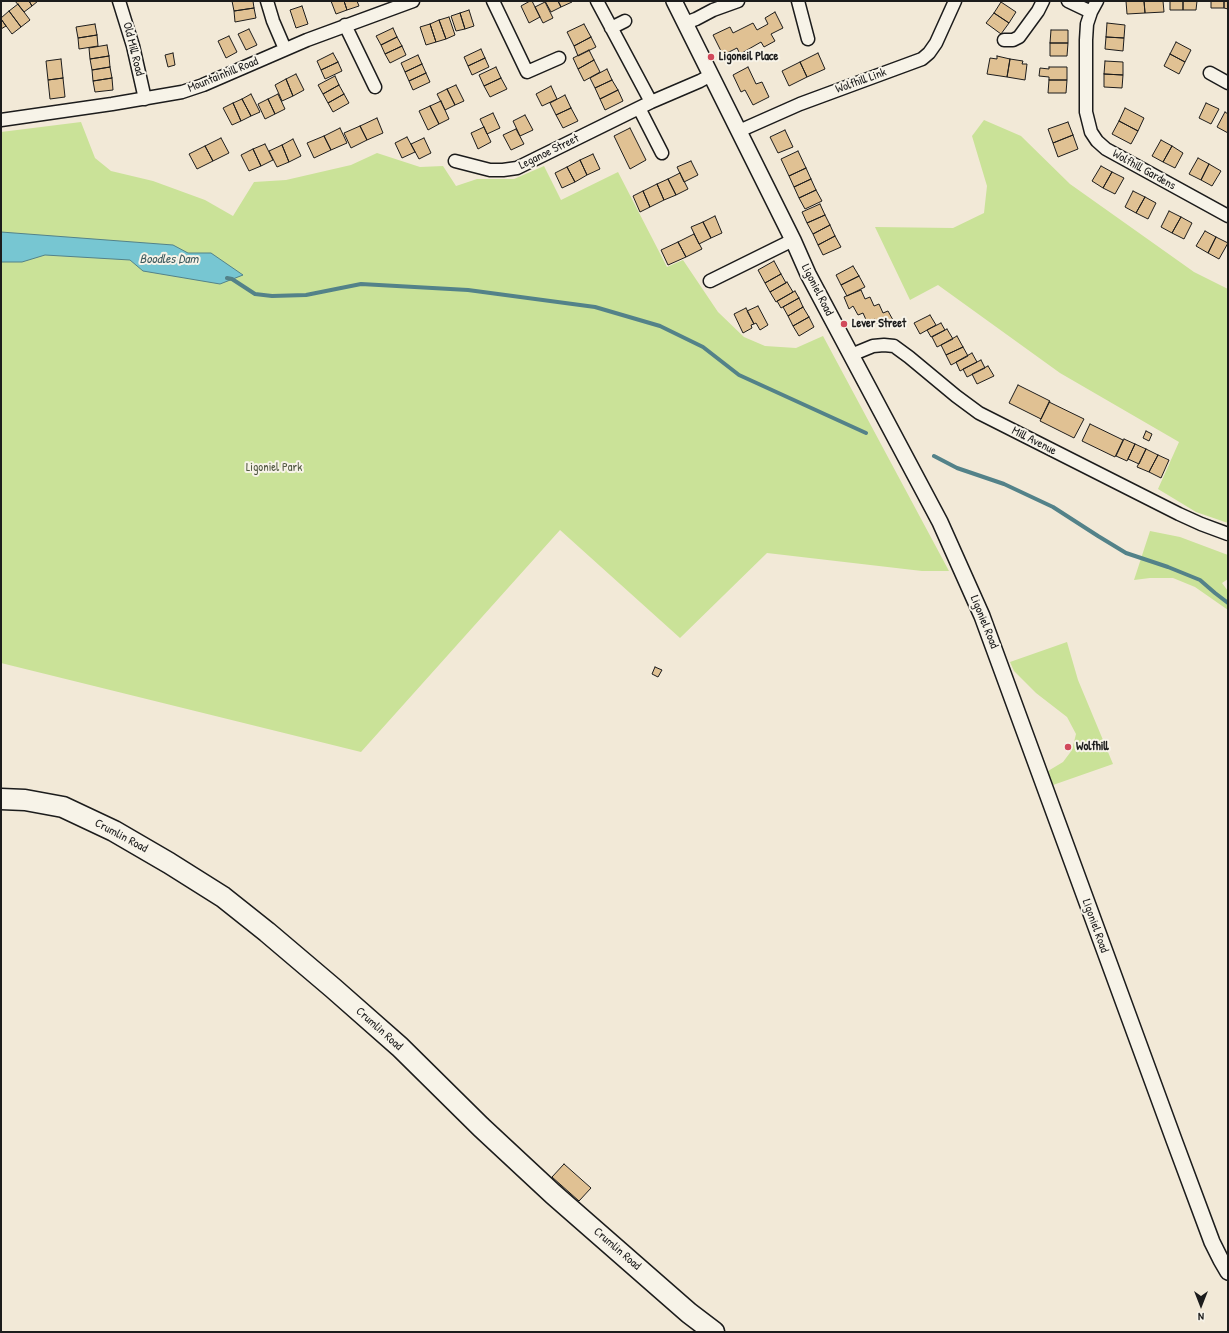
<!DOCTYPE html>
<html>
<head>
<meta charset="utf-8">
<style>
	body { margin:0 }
	#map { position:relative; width:1229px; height:1333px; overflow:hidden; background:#f2e9d7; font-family:"Patrick Hand",sans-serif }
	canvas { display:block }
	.frame { position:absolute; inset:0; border:2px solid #1c1c1c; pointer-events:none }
	.north { position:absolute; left:1181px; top:1285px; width:40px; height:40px; -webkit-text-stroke:3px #f7f3e8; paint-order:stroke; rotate:180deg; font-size:11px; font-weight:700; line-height:16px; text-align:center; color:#1c1c1c }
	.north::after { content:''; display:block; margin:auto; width:14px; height:18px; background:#1c1c1c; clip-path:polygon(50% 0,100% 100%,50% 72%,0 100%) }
</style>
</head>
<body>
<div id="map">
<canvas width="1229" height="1333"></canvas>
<div class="frame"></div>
<div class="north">N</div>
</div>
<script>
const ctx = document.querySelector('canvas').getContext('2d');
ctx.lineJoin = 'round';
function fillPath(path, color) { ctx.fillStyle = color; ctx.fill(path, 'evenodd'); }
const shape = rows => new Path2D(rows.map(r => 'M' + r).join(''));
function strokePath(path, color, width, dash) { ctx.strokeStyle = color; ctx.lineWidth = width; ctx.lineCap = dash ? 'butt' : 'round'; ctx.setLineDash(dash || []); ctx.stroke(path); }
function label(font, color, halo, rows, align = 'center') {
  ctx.font = font + ' "Patrick Hand",sans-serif'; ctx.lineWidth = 4; ctx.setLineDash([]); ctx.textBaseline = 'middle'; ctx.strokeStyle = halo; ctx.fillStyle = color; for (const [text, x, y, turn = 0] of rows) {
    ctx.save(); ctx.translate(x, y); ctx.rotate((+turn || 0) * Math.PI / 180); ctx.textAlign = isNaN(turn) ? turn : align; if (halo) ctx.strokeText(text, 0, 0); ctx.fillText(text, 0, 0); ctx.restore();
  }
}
const green = shape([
	[984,120,1021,136,1070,184,1194,272,1228,289,1228,523,1196,512,1158,489,1179,442,1060,373,938,285,910,300,875,227,953,228,984,213,987,186,972,136],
	[81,122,95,158,111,171,153,181,205,200,233,216,254,182,286,180,351,165,377,153,420,167,443,166,456,186,477,179,514,179,544,166,561,200,618,172,667,267,683,260,718,312,744,337,765,346,796,348,823,336,949,571,922,571,767,553,680,638,560,530,361,752,1,663,1,132],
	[1150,531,1180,537,1228,555,1228,579,1222,583,1228,591,1228,610,1195,587,1173,578,1150,578,1134,580],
	[1067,642,1078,680,1113,764,1053,785,1048,771,1063,762,1072,750,1076,734,1067,717,1036,693,1014,671,1010,662]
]);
const water = shape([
	[1,232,173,245,188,253,211,253,243,275,220,284,143,271,130,260,45,255,22,262,1,262,1,232]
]);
const stream = shape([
	[227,278,232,279,255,294,272,296,306,295,361,284,468,290,595,307,660,326,703,347,739,375,866,433],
	[934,456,957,468,1004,484,1053,507,1098,536,1126,553,1168,567,1200,580,1215,593,1228,603]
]);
const building = shape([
	[15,1,29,1,32,6,24,12,15,1],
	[29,1,38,1,32,6,29,1],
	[232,1,253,1,254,8,234,11,232,1],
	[331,1,344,1,347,10,336,14,331,1],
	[344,1,357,1,359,6,347,10,344,1],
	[530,1,532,1,540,17,529,23,521,6,530,1],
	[545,1,558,1,561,7,551,12,545,1],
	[558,1,571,1,572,2,561,7,558,1],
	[1126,1,1144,1,1145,13,1127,14,1126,1],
	[1144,1,1163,1,1164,12,1145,13,1144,1],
	[1170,1,1183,1,1183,10,1170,10,1170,1],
	[1183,1,1197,1,1196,10,1183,10,1183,1],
	[1211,1,1224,1,1224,8,1211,8,1211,1],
	[1224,1,1228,1,1228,9,1224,8,1224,1],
	[545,2,553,18,543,23,535,7,545,2],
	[1001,2,1016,12,1009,23,994,13,1001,2],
	[18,4,30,20,21,27,9,11,18,4],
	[302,6,308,24,296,28,290,10,302,6],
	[254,8,256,18,235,22,234,11,254,8],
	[469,10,474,26,465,29,460,13,469,10],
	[9,11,21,27,12,34,1,19,1,18,9,11],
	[775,12,783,28,771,34,775,41,764,47,761,42,740,54,737,48,723,55,713,35,730,27,733,33,753,23,757,30,768,24,765,18,775,12],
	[460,13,465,29,456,31,451,16,460,13],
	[994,13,1009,23,1001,34,986,23,994,13],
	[449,17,455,35,446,39,439,20,449,17],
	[1,19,6,26,1,29,1,19],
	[439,20,446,39,436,42,430,24,439,20],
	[1107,23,1125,25,1124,38,1106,37,1107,23],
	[95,24,97,35,78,38,76,27,95,24],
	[430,24,436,42,426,45,420,27,430,24],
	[584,24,591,37,574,46,567,32,584,24],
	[393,28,397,37,381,45,376,36,393,28],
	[249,29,257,45,246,50,238,34,249,29],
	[1051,30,1068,30,1068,43,1050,43,1051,30],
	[97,35,98,46,79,49,78,38,97,35],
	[229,36,237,52,226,58,218,41,229,36],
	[397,37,402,46,385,54,381,45,397,37],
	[591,37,596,47,578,56,574,46,591,37],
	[1106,37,1124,38,1123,51,1105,49,1106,37],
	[1176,42,1191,50,1185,62,1170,54,1176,42],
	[1050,43,1068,43,1067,56,1050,56,1050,43],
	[107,45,109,56,90,59,89,48,107,45],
	[402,46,406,55,390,63,385,54,402,46],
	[481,49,485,58,468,66,464,57,481,49],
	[589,50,594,60,578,69,573,58,589,50],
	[173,53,175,65,168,67,165,55,173,53],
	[333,53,338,62,321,70,317,61,333,53],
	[818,53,825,69,807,77,800,62,818,53],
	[1170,54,1185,62,1179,74,1164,66,1170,54],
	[418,55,422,64,405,72,401,63,418,55],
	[109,56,110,67,92,70,90,59,109,56],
	[997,56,1010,59,1007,77,987,74,990,58,997,59,997,56],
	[485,58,489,67,472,75,468,66,485,58],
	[61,59,63,78,48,80,46,61,61,59],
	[1010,59,1023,61,1022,64,1027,64,1025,80,1007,77,1010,59],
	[594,60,600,72,584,81,578,69,594,60],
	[1105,61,1123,62,1123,75,1104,74,1105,61],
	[338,62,342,71,325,79,321,70,338,62],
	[800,62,807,77,789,86,782,71,800,62],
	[422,64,426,73,409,81,405,72,422,64],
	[110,67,112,78,93,81,92,70,110,67],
	[496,67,501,78,484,86,479,75,496,67],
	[748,67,756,84,762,82,769,97,753,105,745,90,741,92,733,75,748,67],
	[1049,67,1067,67,1067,80,1049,80,1049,77,1039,76,1040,68,1049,69,1049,67],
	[607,69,612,80,595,88,590,78,607,69],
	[426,73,430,82,413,90,409,81,426,73],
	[296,74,304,90,293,96,286,79,296,74],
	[1104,74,1123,75,1122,88,1104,87,1104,74],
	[335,76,339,85,323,94,318,85,335,76],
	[63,78,65,97,50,99,48,80,63,78],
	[112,78,113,90,95,92,93,81,112,78],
	[501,78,507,89,490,97,484,86,501,78],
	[286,79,293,96,282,101,275,85,286,79],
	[612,80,618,90,600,99,595,88,612,80],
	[1049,80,1067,80,1066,93,1048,93,1049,80],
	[339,85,344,94,328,103,323,94,339,85],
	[456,85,464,101,455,105,447,89,456,85],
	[551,86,557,99,542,106,536,94,551,86],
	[447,89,455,105,445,110,437,94,447,89],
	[618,90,623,101,605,110,600,99,618,90],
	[251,94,260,112,251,116,242,99,251,94],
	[278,94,285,109,275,114,268,99,278,94],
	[344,94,349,103,333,112,328,103,344,94],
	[565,95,571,108,556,115,550,103,565,95],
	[242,99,251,116,241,121,233,103,242,99],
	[268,99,275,114,265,119,258,104,268,99],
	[441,101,449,119,439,124,430,106,441,101],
	[233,103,241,121,232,125,223,108,233,103],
	[1206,103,1219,109,1211,124,1199,118,1206,103],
	[430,106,439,124,428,130,419,111,430,106],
	[571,108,578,121,563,128,556,115,571,108],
	[1125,108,1144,118,1138,131,1119,121,1125,108],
	[1225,112,1228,114,1228,133,1217,127,1225,112],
	[493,113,500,128,487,134,480,119,493,113],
	[525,115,533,130,520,136,513,121,525,115],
	[377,118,383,133,367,140,360,126,377,118],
	[1119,121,1138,131,1131,144,1112,134,1119,121],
	[1068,122,1073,135,1053,143,1048,129,1068,122],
	[360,126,367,140,351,148,344,133,360,126],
	[484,127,491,142,478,149,471,133,484,127],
	[340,128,347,143,331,150,324,136,340,128],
	[630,128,646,160,630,169,614,136,630,128],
	[516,129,524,144,511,150,503,135,516,129],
	[785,130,793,147,778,153,770,137,785,130],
	[1073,135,1078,149,1058,157,1053,143,1073,135],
	[324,136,331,150,314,158,307,143,324,136],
	[407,137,415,152,402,158,395,143,407,137],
	[221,138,229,153,213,161,205,146,221,138],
	[424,138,431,153,419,159,411,144,424,138],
	[293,139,301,156,289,162,282,145,293,139],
	[1161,140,1172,146,1163,162,1152,156,1161,140],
	[265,144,273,160,261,166,253,149,265,144],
	[282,145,289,162,277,167,269,151,282,145],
	[205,146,213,161,197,169,189,154,205,146],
	[1172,146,1183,153,1175,168,1163,162,1172,146],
	[253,149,261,166,249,171,241,155,253,149],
	[798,151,806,168,789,176,781,159,798,151],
	[593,154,600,169,587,175,580,160,593,154],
	[1198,158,1209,164,1201,180,1189,174,1198,158],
	[580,160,587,175,575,182,567,167,580,160],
	[691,161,698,175,684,182,677,167,691,161],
	[1209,164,1221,171,1212,186,1201,180,1209,164],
	[1101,166,1112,172,1103,188,1092,181,1101,166],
	[567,167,575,182,562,188,555,173,567,167],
	[806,168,811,179,794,187,789,176,806,168],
	[1112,172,1124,178,1115,194,1103,188,1112,172],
	[680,173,688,189,676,195,668,179,680,173],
	[668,179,676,195,664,200,657,184,668,179],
	[811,179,816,190,799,198,794,187,811,179],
	[657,184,664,200,650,207,643,191,657,184],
	[816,190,822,201,805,209,799,198,816,190],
	[643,191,650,207,640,212,633,196,643,191],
	[1133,191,1145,197,1136,213,1125,207,1133,191],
	[1145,197,1156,203,1148,219,1136,213,1145,197],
	[820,204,825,215,807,223,802,212,820,204],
	[1169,211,1181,217,1172,233,1161,227,1169,211],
	[825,215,830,225,813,234,807,223,825,215],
	[715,216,722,233,711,238,703,222,715,216],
	[1181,217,1192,223,1184,239,1172,233,1181,217],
	[703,222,711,238,699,244,691,227,703,222],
	[830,225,835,236,818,245,813,234,830,225],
	[1205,231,1216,237,1208,253,1196,246,1205,231],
	[694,234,702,249,686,257,678,242,694,234],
	[835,236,841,247,823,255,818,245,835,236],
	[1216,237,1228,243,1219,259,1208,253,1216,237],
	[678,242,686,257,668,265,661,250,678,242],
	[774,261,781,274,765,283,758,270,774,261],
	[853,266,859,276,841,285,836,275,853,266],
	[781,274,786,283,770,292,765,283,781,274],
	[859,276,865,287,847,296,841,285,859,276],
	[787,282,793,292,776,302,770,292,787,282],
	[861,290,865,299,870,297,874,306,879,304,883,313,888,311,893,320,879,327,875,319,867,322,863,313,858,315,853,306,849,309,844,297,861,290],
	[795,291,799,298,781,308,777,301,795,291],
	[799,298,803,307,788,316,783,307,799,298],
	[758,306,768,325,760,330,756,323,754,324,747,311,758,306],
	[803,307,809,317,793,326,788,316,803,307],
	[746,308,754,324,751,325,752,328,743,333,734,314,746,308],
	[930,315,936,325,920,334,914,323,930,315],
	[809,317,814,327,799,336,793,326,809,317],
	[941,323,945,330,931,337,927,330,941,323],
	[947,329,953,339,937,347,932,337,947,329],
	[957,336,963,347,946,355,941,345,957,336],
	[963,347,968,356,951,365,946,355,963,347],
	[972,353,977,362,960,371,956,362,972,353],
	[981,360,985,368,967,377,963,369,981,360],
	[988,366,994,376,977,384,972,374,988,366],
	[1018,385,1050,401,1041,419,1009,403,1018,385],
	[1049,402,1084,419,1074,438,1040,421,1049,402],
	[1090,424,1123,440,1115,457,1082,441,1090,424],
	[1146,431,1152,434,1149,441,1143,438,1146,431],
	[1124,439,1135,444,1127,461,1116,456,1124,439],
	[1135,444,1146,449,1139,464,1128,459,1135,444],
	[1146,449,1158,455,1149,472,1137,467,1146,449],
	[1158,455,1169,460,1161,478,1149,472,1158,455],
	[655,667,662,670,658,677,652,674,655,667],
	[564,1164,591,1188,579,1201,552,1177,564,1164]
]);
const minor = shape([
	[119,1,133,46,145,99],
	[267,1,273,21,285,49],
	[493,1,527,72,559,58],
	[597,1,651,102],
	[798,1,808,39],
	[1068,1,1091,12],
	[1097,1,1091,12,1087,24,1086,40,1086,112,1091,132,1097,141,1106,149,1228,216],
	[685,23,696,19,713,10,738,1],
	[345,25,375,87],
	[611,28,625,21],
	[1004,40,1013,40,1019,37,1038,11,1043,1],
	[1210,73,1228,83],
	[639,108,662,153],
	[1,120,112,104,182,92,203,85,307,40,413,1],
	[739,131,800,104,922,59,929,53,936,43,955,1],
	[455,161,490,170,503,170,517,168,651,102,700,81,711,75],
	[710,281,793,240],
	[851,355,873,346,884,345,894,346,909,357,956,396,979,413,1179,514,1201,524,1228,534]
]);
const tertiary = shape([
	[674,1,793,240,808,274,940,522,982,616,1174,1140,1212,1242,1221,1260,1228,1272]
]);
const primary = shape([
	[1,799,25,800,63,807,114,831,169,863,223,897,267,932,333,988,400,1047,481,1127,553,1194,689,1313,714,1332]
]);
const markers = [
	[711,57,4,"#d1495b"],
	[844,324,4,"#d1495b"],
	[1068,747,4,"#d1495b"]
];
const streetNames = [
	["Old Mill Road",133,49,76],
	["Mountainhill Road",223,75,-22],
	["Wolfhill Link",861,81,-20],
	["Leganoe Street",549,152,-26],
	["Wolfhill Gardens",1144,170,29],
	["Ligoniel Road",817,290,63],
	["Mill Avenue",1034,441,27],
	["Ligoniel Road",984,622,68],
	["Crumlin Road",121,836,28],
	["Ligoniel Road",1095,926,70],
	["Crumlin Road",379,1029,42],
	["Crumlin Road",617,1249,41]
];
const poiNames = [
	["Ligoneil Place",719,57],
	["Lever Street",852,324],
	["Wolfhill",1076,747]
];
const parkNames = [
	["Ligoniel Park",274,468]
];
const waterNames = [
	["Boodles Dam",169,260]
];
fillPath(green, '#cae298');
fillPath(water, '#77c6d2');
strokePath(water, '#538289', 1);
strokePath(stream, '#538289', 4);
fillPath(building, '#e0c193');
strokePath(building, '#1c1c1c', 1);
strokePath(minor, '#1c1c1c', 15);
strokePath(tertiary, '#1c1c1c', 18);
strokePath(primary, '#1c1c1c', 23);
strokePath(minor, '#f7f3e8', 12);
strokePath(tertiary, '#f7f3e8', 15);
strokePath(primary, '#f7f3e8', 20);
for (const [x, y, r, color] of markers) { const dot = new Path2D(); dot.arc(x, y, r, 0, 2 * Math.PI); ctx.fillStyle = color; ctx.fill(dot); strokePath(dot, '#f7f3e8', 1.5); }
label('12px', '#1c1c1c', '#f7f3e8', streetNames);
label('bold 12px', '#1c1c1c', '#f7f3e8', poiNames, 'left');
label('12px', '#505741', '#f7f3e8', parkNames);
label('italic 13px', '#3c585c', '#f7f3e8', waterNames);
</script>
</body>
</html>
